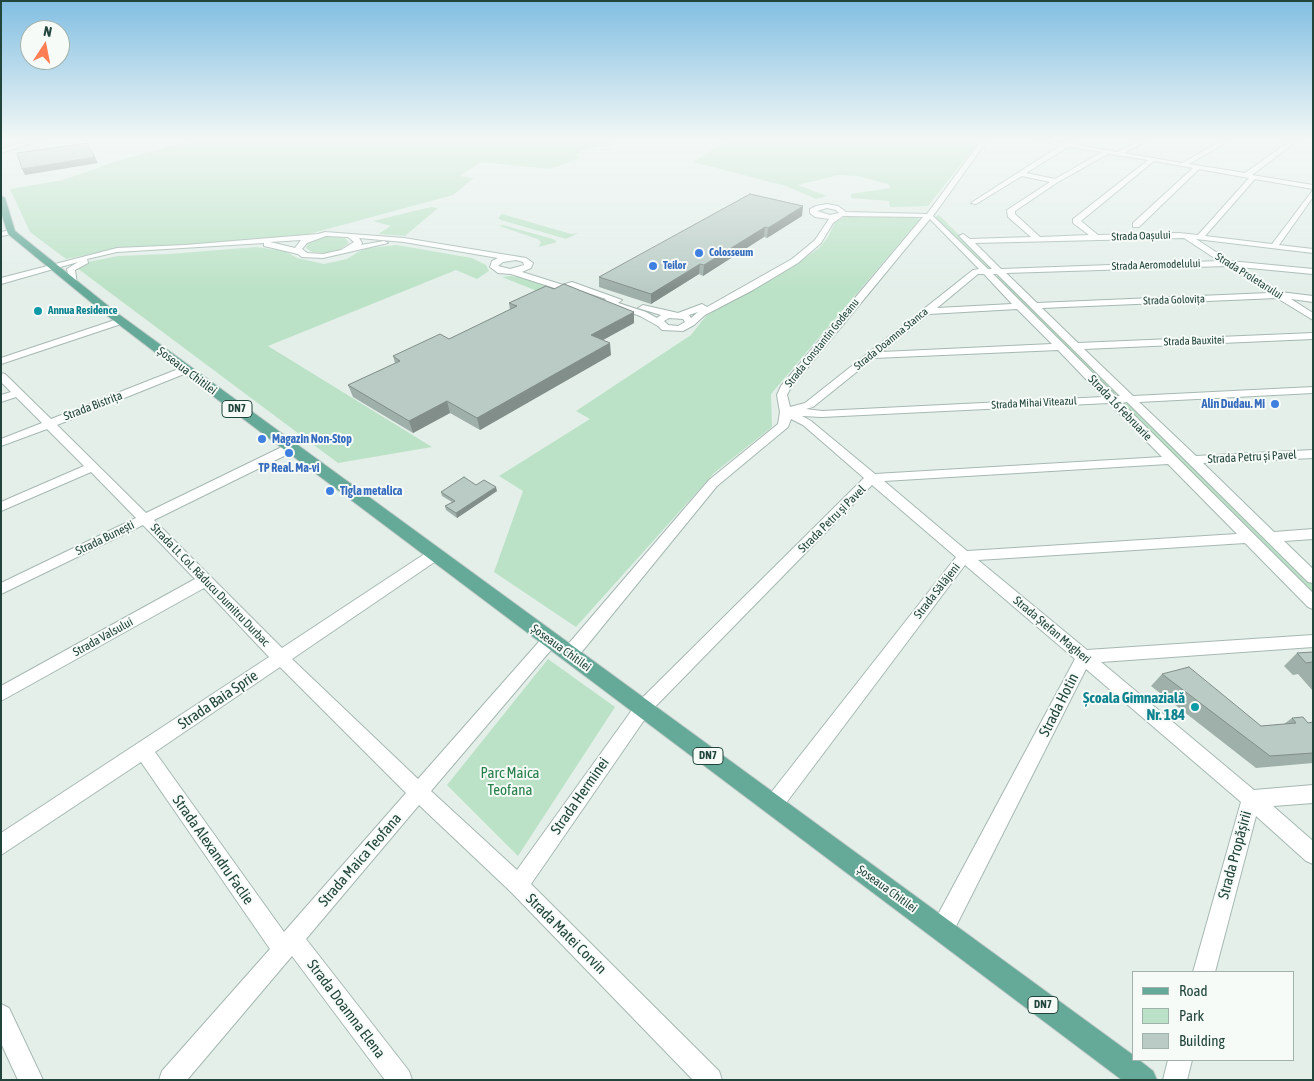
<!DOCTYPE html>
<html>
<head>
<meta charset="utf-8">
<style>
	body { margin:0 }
	#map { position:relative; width:1314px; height:1081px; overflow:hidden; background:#e4efea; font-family:"Asap Condensed",sans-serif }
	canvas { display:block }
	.frame { position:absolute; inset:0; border:2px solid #21443b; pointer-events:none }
	.legend { position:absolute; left:1132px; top:971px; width:162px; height:90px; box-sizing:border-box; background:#f6fbf8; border:1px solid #a1b2ac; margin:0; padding:6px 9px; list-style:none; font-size:15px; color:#21443b }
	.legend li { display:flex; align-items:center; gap:10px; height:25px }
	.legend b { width:25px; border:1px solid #a1b2ac }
	.north { position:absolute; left:20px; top:20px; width:50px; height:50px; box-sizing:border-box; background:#f6fbf8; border:1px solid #a1b2ac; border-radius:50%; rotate:11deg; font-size:14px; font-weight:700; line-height:20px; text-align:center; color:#21443b }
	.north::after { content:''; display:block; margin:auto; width:18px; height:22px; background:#ff7e53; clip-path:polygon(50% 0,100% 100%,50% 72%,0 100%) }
</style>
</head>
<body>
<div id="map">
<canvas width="1314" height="1081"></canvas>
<div class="frame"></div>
<ul class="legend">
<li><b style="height:6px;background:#65a998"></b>Road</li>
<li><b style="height:14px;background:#bbe2c6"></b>Park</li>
<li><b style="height:14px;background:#b9cbc4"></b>Building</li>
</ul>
<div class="north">N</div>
</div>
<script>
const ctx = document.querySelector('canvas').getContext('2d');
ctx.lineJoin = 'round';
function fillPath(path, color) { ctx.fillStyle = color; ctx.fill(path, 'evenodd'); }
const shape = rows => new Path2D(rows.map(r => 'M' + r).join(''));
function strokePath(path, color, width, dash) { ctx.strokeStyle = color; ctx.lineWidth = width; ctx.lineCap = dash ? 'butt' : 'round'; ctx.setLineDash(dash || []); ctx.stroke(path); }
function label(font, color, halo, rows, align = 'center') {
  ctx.font = font + ' "Asap Condensed",sans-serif'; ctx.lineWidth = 4; ctx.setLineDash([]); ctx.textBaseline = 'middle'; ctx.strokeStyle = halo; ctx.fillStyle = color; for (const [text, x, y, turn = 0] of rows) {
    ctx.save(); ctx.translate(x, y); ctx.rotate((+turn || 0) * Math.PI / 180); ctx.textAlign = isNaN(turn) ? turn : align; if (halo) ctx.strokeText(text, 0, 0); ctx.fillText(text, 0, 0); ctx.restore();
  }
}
const green = shape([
	[201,138,596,138,615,145,579,150,581,153,576,154,580,158,550,169,481,162,459,176,474,178,453,195,309,234,185,246,128,247,66,259,30,232,10,189,63,180,117,161],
	[731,138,977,138,981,139,928,206,890,207,889,201,851,198,851,194,891,188,888,184,858,176,839,175,798,185,827,196,816,199,786,186,693,162],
	[431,207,438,208,405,236,378,234,391,226,373,221],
	[502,214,571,234,578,233,566,239,501,220,498,218],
	[939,215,990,266,990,269,983,267,935,217],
	[845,217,913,217,920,219,771,394,772,427,714,473,576,627,494,572,523,491,499,476,590,419,576,411,691,335,706,316,794,266,819,248,828,237,835,222],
	[503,225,553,239,557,242,539,247,541,242,538,239,499,226],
	[326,237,345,238,349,243,339,250,325,253,312,252,306,248,308,243,313,241],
	[397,245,472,258,486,265,489,271,477,279,456,270,268,346,432,447,338,463,77,268,88,262,118,256,169,254,256,247,285,251,297,258,324,264,347,259,358,252,368,248],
	[510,276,521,277,559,289,547,295,502,277],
	[995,276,1002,276,1120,395,1112,394],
	[1119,398,1129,402,1313,584,1313,601,1119,405],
	[548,659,615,707,518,856,447,785]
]);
const minor = shape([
	[38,138,48,138,1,153,1,149,38,138],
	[983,138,989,138,933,216,988,269,992,269,959,236,963,234,970,239,1031,237,1008,217,1007,210,1050,182,1022,176,976,204,971,203,1061,145,1025,138,1040,138,1117,152,1145,138,1153,138,1124,153,1182,163,1226,138,1234,138,1189,164,1245,173,1294,138,1301,138,1252,175,1313,185,1313,189,1255,179,1205,236,1272,244,1313,190,1313,197,1279,245,1313,249,1313,253,1196,239,1230,261,1313,269,1313,274,1239,267,1280,292,1313,296,1313,302,1291,299,1313,313,1313,320,1277,298,1042,308,1078,343,1313,333,1313,339,1084,349,1133,396,1313,387,1313,393,1139,402,1196,456,1313,450,1313,458,1203,463,1274,532,1313,529,1313,539,1284,541,1313,569,1313,583,1308,582,1127,402,1122,403,1313,593,1313,609,1308,607,1245,543,978,560,1087,650,1313,635,1313,647,1101,662,1254,790,1313,785,1313,803,1273,806,1313,841,1313,864,1306,861,1256,816,1215,972,1193,972,1241,802,1086,669,950,938,942,941,934,938,931,930,934,922,1075,659,965,565,780,811,773,814,766,811,763,805,766,799,956,557,872,485,649,713,531,884,719,1071,722,1080,693,1080,511,892,419,805,306,939,409,1071,412,1080,385,1080,292,956,187,1080,159,1080,162,1071,270,949,141,762,1,855,1,833,269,657,204,588,1,701,1,686,195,579,143,525,1,594,1,583,136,518,91,472,1,511,1,502,84,466,47,429,1,446,1,439,42,423,16,397,1,402,1,395,11,392,1,382,1,373,5,374,51,419,181,368,189,368,190,370,189,372,57,425,146,513,286,445,294,445,296,448,294,451,154,520,282,648,429,551,439,551,441,555,439,559,292,659,418,779,544,636,550,634,556,636,558,640,556,644,431,791,517,870,637,703,864,478,803,425,791,419,788,427,717,486,576,659,570,660,564,659,562,654,564,649,709,480,778,424,780,412,777,395,781,386,923,217,843,216,833,223,821,243,798,263,753,290,705,315,694,325,683,331,662,330,658,326,640,316,602,302,606,299,609,300,646,312,657,318,661,315,638,308,643,305,678,313,702,304,707,307,792,259,815,240,829,219,815,217,810,213,810,209,816,206,827,204,838,206,846,212,927,214,983,138],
	[1068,147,1102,152,1055,179,1026,173,1068,147],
	[1108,154,1148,160,1073,219,1073,223,1089,235,1040,237,1015,214,1015,211,1058,182,1108,154],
	[1154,161,1193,168,1133,223,1133,227,1139,227,1199,169,1249,178,1198,235,1179,233,1098,235,1081,221,1154,161],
	[827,208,836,210,839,213,830,215,817,211,827,208],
	[930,219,979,269,973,270,805,403,790,407,787,395,790,389,930,219],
	[1184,238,1219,261,1001,269,975,243,1184,238],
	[1226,266,1269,293,1037,303,1006,273,1226,266],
	[978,274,984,274,1012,304,937,308,978,274],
	[993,274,997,274,1120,396,1116,396,993,274],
	[1017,309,1052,344,882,352,929,314,1017,309],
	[698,312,691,318,689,315,698,312],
	[669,318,683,319,685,322,678,326,668,325,664,321,669,318],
	[1058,350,1103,397,822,411,806,409,813,407,874,358,1058,350],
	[1109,403,1162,457,875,474,811,421,802,416,822,417,1109,403],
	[1168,464,1237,534,967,551,884,481,1168,464],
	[280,667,406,793,284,932,155,752,280,667],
	[11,230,14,230,14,234,1,236,1,232,11,230],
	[325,232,404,238,526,258,533,263,531,268,522,272,579,290,565,284,572,282,622,300,618,303,579,290,579,294,576,295,511,274,498,273,490,267,492,261,498,258,404,242,359,238,362,243,361,245,384,241,388,243,323,258,302,257,298,254,264,246,264,243,117,252,87,259,88,263,75,270,77,285,70,283,67,269,78,262,1,284,1,278,117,248,185,245,318,234,325,232],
	[326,236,348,237,354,242,341,250,323,254,307,253,302,249,307,243,326,236],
	[301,240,295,248,270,242,301,240],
	[516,260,523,262,524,265,510,269,498,266,503,262,516,260],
	[121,318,126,321,124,323,1,364,1,358,121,318],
	[1,1004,9,1008,43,1080,18,1080,1,1043,1,1004],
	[1168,1060,1192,1060,1187,1080,1163,1080,1168,1060]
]);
const major = shape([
	[1,196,5,198,15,231,117,313,1133,1055,1133,1060,1139,1060,1153,1071,1157,1080,1122,1080,181,372,109,317,8,234,1,212,1,196]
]);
const wall = shape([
	[802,216,767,238,764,237,703,276,699,274,651,304,599,287,599,277],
	[509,303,634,323,603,340,611,355,480,430,450,413,413,433,353,397,348,385,395,363,393,356,449,339,510,310],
	[476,485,497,491,457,518,446,510,445,506,452,502,442,496,441,492],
	[1313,652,1313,691,1298,674,1293,675,1284,666,1297,653],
	[1162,674,1261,726,1284,724,1292,718,1308,723,1313,722,1313,763,1256,768,1151,686]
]);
const shadedWall = shape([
	[95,157,98,163,25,175,22,169],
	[803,206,802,216,767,238,768,228],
	[765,227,764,237,703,276,704,265],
	[700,264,699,274,651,304,651,294],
	[634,312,634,323,592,346,591,335],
	[610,343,611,355,480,430,477,418],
	[447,401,450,413,413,433,409,421],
	[496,487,497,491,457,518,456,513]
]);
const building = shape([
	[87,143,95,157,22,169,17,153,87,143],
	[750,194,803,206,768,228,765,227,704,265,700,264,651,294,599,277,750,194],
	[564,284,634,312,591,335,610,343,477,418,447,401,409,421,348,385,400,361,393,356,440,334,449,339,517,306,509,303,546,286,554,289,564,284],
	[464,477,476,485,484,480,496,487,456,513,445,506,455,501,441,492,464,477],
	[1313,652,1313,663,1312,662,1306,663,1297,653,1313,652],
	[1189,667,1261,726,1296,723,1292,718,1303,717,1308,723,1313,722,1313,753,1270,756,1162,674,1189,667]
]);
const markers = [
	[699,253,5,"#3f7fe0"],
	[653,266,5,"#3f7fe0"],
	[38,311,5,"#0f9aa8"],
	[1275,404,5,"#3f7fe0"],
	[262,439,5,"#3f7fe0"],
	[289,453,5,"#3f7fe0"],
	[330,491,5,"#3f7fe0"],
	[1195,707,5,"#0f9aa8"]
];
const farStreetnames = [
	["Strada Oașului",1141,236,-2],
	["Strada Aeromodelului",1156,265,-2],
	["Strada Proletarului",1249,276,32],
	["Strada Golovița",1174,300,-2],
	["Strada Doamna Stanca",891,339,-39],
	["Strada Bauxitei",1194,341,-2],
	["Strada Constantin Godeanu",822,343,-51],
	["Strada Mihai Viteazul",1034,403,-3]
];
const farShopnames = [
	["Colosseum",709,253],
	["Teilor",663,266]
];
const farCulturenames = [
	["Annua Residence",48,311]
];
const shields = [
	[237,409,30],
	[708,756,30],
	[1043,1005,30]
];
const shieldNames = [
	["DN7",237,409],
	["DN7",708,756],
	["DN7",1043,1005]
];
const streetNames = [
	["Șoseaua Chitilei",187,371,37],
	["Strada Bistrița",93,406,-21],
	["Strada 16 Februarie",1120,408,46],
	["Strada Petru și Pavel",1252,457,-3],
	["Strada Petru și Pavel",832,519,-45],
	["Strada Bunești",105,538,-26],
	["Strada Lt. Col. Răducu Dumitru Durbac",210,585,46],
	["Strada Sălăjeni",937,591,-52],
	["Strada Ștefan Magheri",1052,630,40],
	["Strada Valsului",103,637,-29],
	["Șoseaua Chitilei",561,648,36],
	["Șoseaua Chitilei",887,889,36]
];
const shopNames = [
	["Alin Dudau. Mi",1265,404,"right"],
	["Magazin Non-Stop",272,439],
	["TP Real. Ma-vi",289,468,"center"],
	["Tigla metalica",340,491]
];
const nearCulturenames = [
	["Școala Gimnazială",1185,698],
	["Nr. 184",1185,715]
];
const nearStreetnames = [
	["Strada Baia Sprie",218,700,-34],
	["Strada Hotin",1059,705,-63],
	["Strada Herminei",580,796,-55],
	["Strada Alexandru Faclie",213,850,55],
	["Strada Propășirii",1235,855,-75],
	["Strada Maica Teofana",360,860,-49],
	["Strada Matei Corvin",566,934,45],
	["Strada Doamna Elena",346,1009,53]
];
const nearParknames = [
	["Parc Maica",510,773],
	["Teofana",510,790]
];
fillPath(green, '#bbe2c6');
strokePath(minor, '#a6b8b2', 2);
strokePath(major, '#c1cbc8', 2);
fillPath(minor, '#fff');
fillPath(major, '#65a998');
fillPath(wall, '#9fafa9');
fillPath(shadedWall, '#828e89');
fillPath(building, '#b9cbc4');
strokePath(building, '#828e89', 1);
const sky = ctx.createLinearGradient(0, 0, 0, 290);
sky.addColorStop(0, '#81bee2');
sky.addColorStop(0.48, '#f3f8f6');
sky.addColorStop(1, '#f3f8f600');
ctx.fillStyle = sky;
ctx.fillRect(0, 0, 1314, 290);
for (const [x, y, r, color] of markers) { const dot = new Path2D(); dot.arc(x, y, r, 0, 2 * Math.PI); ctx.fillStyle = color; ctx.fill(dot); strokePath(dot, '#f6fbf8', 2); }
label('11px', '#21443b', '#f6fbf8', farStreetnames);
label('bold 11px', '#366cbe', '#f6fbf8', farShopnames, 'left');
label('bold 11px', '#0d838f', '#f6fbf8', farCulturenames, 'left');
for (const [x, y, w] of shields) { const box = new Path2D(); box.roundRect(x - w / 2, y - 8.5, w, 17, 4); ctx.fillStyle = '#f6fbf8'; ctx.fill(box); strokePath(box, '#21443b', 1); }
label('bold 11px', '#21443b', null, shieldNames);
label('12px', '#21443b', '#f6fbf8', streetNames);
label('bold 12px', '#366cbe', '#f6fbf8', shopNames, 'left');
label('bold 15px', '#0d838f', '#f6fbf8', nearCulturenames, 'right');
label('15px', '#21443b', '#f6fbf8', nearStreetnames);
label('15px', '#277f49', '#f6fbf8', nearParknames);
</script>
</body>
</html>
